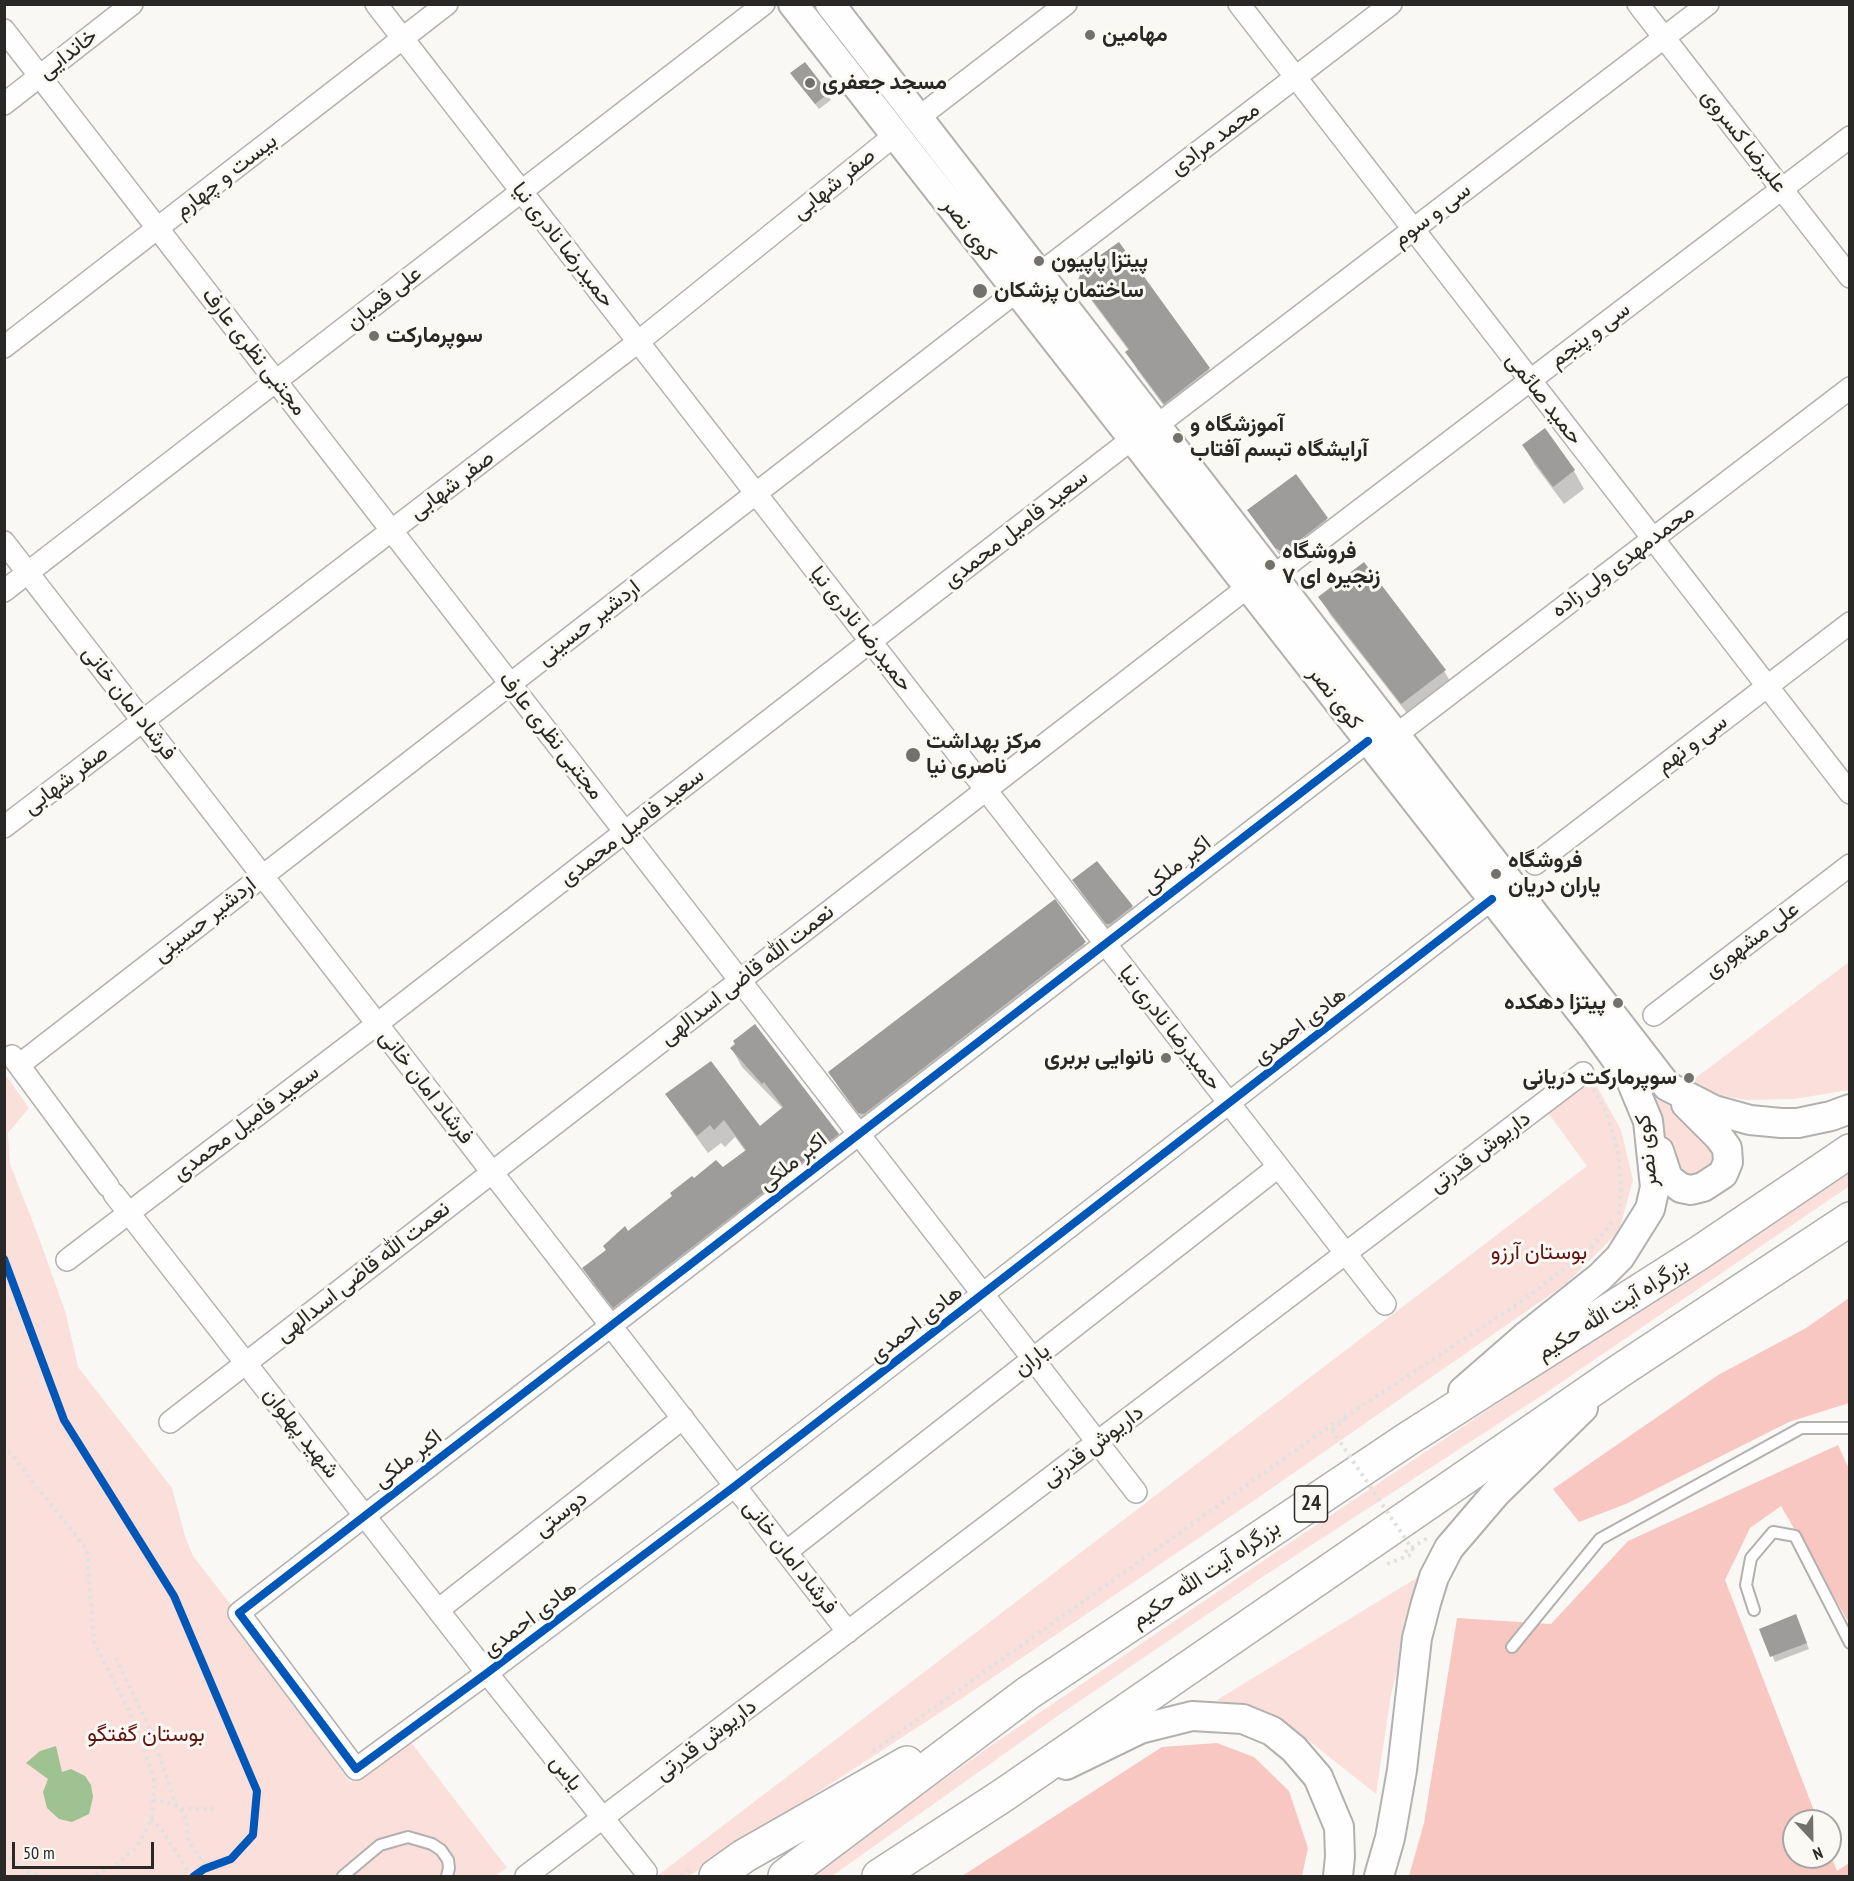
<!DOCTYPE html>
<html>
<head>
<meta charset="utf-8">
<style>
	body { margin:0 }
	#map { position:relative; width:1854px; height:1881px; overflow:hidden; background:#faf8f5; font-family:"PT Sans Narrow",sans-serif }
	canvas { display:block }
	.frame { position:absolute; inset:0; border:6px solid #292826; pointer-events:none }
	.north { position:absolute; left:1782px; top:1809px; width:60px; height:60px; box-sizing:border-box; background:#fbf9f4; border:2px solid #a7a5a2; border-radius:50%; rotate:158deg; font-size:16px; font-weight:700; line-height:24px; text-align:center; color:#292826 }
	.north::after { content:''; display:block; margin:auto; width:21px; height:27px; background:#72716e; clip-path:polygon(50% 0,100% 100%,50% 72%,0 100%) }
	.scale { position:absolute; left:12px; top:1842px; width:142px; height:27px; box-sizing:border-box; border:3px solid #292826; border-top:0; padding-left:8px; font-size:18px; line-height:21px; white-space:nowrap; color:#292826; -webkit-text-stroke:4px #fbf9f4; paint-order:stroke }
</style>
</head>
<body>
<div id="map">
<canvas width="1854" height="1881"></canvas>
<div class="frame"></div>
<div class="north">N</div>
<div class="scale">50 m</div>
</div>
<script>
const ctx = document.querySelector('canvas').getContext('2d');
ctx.lineJoin = 'round';
function fillPath(path, color) { ctx.fillStyle = color; ctx.fill(path, 'evenodd'); }
const shape = rows => new Path2D(rows.map(r => 'M' + r).join(''));
function strokePath(path, color, width, dash) { ctx.strokeStyle = color; ctx.lineWidth = width; ctx.lineCap = dash ? 'butt' : 'round'; ctx.setLineDash(dash || []); ctx.stroke(path); }
function label(font, color, halo, rows, align = 'center') {
  ctx.font = font + ' "PT Sans Narrow",Vazirmatn,sans-serif'; ctx.lineWidth = 6; ctx.setLineDash([]); ctx.textBaseline = 'middle'; ctx.strokeStyle = halo; ctx.fillStyle = color; for (const [text, x, y, turn = 0] of rows) {
    ctx.save(); ctx.translate(x, y); ctx.rotate((+turn || 0) * Math.PI / 180); ctx.textAlign = isNaN(turn) ? turn : align; if (halo) ctx.strokeText(text, 0, 0); ctx.fillText(text, 0, 0); ctx.restore();
  }
}
const green = shape([
	[1849,962,1849,1090,1794,1099,1747,1100,1717,1095,1689,1083],
	[1636,1067,1666,1103,1712,1141,1715,1167,1690,1179,1672,1167],
	[4,1073,29,1108,8,1133,10,1164,39,1238,66,1314,78,1367,172,1488,185,1536,193,1556,231,1605,300,1712,350,1782,410,1741,507,1868,495,1876,5,1876],
	[1591,1076,1621,1130,1633,1180,1619,1231,1567,1283,1249,1504,961,1699,689,1876,657,1876,1587,1166,1546,1110],
	[1849,1168,1849,1186,1845,1189,1544,1394,1264,1576,1059,1715,832,1876,810,1876,989,1747,1285,1546],
	[1423,1574,1391,1694,1376,1794,1284,1721,1217,1700]
]);
const forest = shape([
	[1849,1298,1849,1403,1789,1422,1626,1504,1579,1522,1553,1489,1718,1375,1806,1328],
	[1838,1445,1849,1469,1848,1621,1781,1506,1750,1528,1725,1580,1818,1821,1794,1821,1794,1857,1830,1857,1830,1853,1837,1871,1849,1863,1849,1876,1409,1876,1424,1823,1457,1618,1551,1624,1628,1541],
	[1217,1743,1254,1757,1289,1791,1308,1848,1302,1876,962,1876,1162,1747]
]);
const water = shape([
	[56,1746,62,1772,71,1769,85,1776,91,1785,93,1797,89,1814,72,1822,59,1819,47,1808,43,1792,48,1779,26,1763,40,1751]
]);
const shadow = shape([
	[804,64,831,100,819,109,795,79],
	[1118,244,1209,369,1220,387,1175,421,1138,371,1127,353,1129,351,1091,300,1080,281],
	[1524,446,1574,471,1584,489,1564,504,1534,464],
	[1249,510,1326,519,1337,537,1287,566],
	[1320,598,1444,671,1455,689,1413,721,1331,616],
	[1097,863,1132,907,1143,925,1118,942,1085,899,1074,881],
	[1076,932,1096,961,871,1131,841,1091,830,1073],
	[732,1049,838,1132,848,1151,625,1325,595,1287,584,1268,694,1180,723,1169,746,1152,735,1137,725,1147,721,1143,708,1153,678,1112,667,1094,759,1128,783,1109,742,1067],
	[1798,1621,1809,1649,1775,1662,1761,1629]
]);
const building = shape([
	[805,62,829,93,815,104,790,73],
	[1119,242,1210,368,1164,404,1125,352,1129,349,1078,281,1082,268],
	[1545,428,1575,470,1553,487,1522,445],
	[1296,474,1328,518,1284,552,1275,548,1247,510],
	[1364,562,1446,670,1401,704,1318,597],
	[1097,861,1133,906,1110,924,1106,924,1072,880],
	[1055,899,1086,942,864,1114,858,1113,828,1072],
	[755,1024,839,1134,613,1308,582,1268,606,1250,603,1246,625,1226,628,1231,672,1196,670,1193,692,1176,694,1178,716,1160,723,1167,746,1150,724,1120,714,1130,710,1125,697,1136,665,1094,711,1061,760,1126,783,1107,764,1082,762,1084,730,1048,735,1044,733,1041],
	[1796,1614,1807,1643,1770,1657,1759,1629]
]);
const path = shape([
	[1593,1089,1607,1113,1618,1153,1621,1186,1619,1214],
	[4,1315,19,1302],
	[1332,1430,1347,1417],
	[4,1445,87,1550,94,1642,134,1721,155,1782,151,1821,136,1848,115,1866,92,1876],
	[1405,1552,1429,1537],
	[1387,1564,1415,1553],
	[116,1658,153,1736,176,1806],
	[873,1751,1320,1433,1521,1302,1594,1245,1612,1222],
	[153,1800,170,1803,181,1809,187,1821,188,1841,208,1868],
	[181,1809,215,1809],
	[151,1819,162,1830,191,1876],
	[4,1853,28,1872,42,1876],
	[681,1876,693,1869]
]);
const lane = shape([
	[1754,1610,1746,1585,1751,1558,1773,1532,1795,1536,1850,1643],
	[1512,1647,1600,1539,1801,1428,1850,1428],
	[343,1876,380,1845,408,1837,432,1844,441,1850,448,1860,449,1868,447,1876]
]);
const street = shape([
	[376,4,1385,1304],
	[1239,4,1850,793],
	[1638,4,1850,277],
	[4,30,1136,1492],
	[4,104,132,4],
	[918,118,1066,4],
	[4,347,447,4],
	[4,542,848,1632],
	[1273,576,1850,137],
	[4,591,764,4],
	[1396,735,1850,388],
	[1368,741,239,1613,356,1769,487,1673,735,1486,1492,899],
	[4,827,638,342,895,135],
	[1535,864,1850,623],
	[1654,1015,1850,865],
	[12,1056,108,1186],
	[19,1065,1017,291,1391,4],
	[114,1194,487,1673,646,1872],
	[67,1260,377,1024,1132,439,1156,426,1708,4],
	[170,1422,1248,587],
	[786,1552,1278,1167],
	[438,1610,683,1418],
	[526,1876,1583,1073]
]);
const secondary = shape([
	[793,4,1595,1030,1630,1078,1648,1121,1655,1187,1650,1209,1620,1257,1600,1277,1525,1337,1463,1391],
	[830,4,1667,1086,1714,1110,1750,1120,1781,1123,1798,1123,1831,1116,1850,1109],
	[1659,1151,1668,1178,1681,1188,1691,1190,1703,1187,1723,1174,1728,1162,1727,1148,1719,1137,1686,1104],
	[1066,1765,1140,1729,1192,1716,1243,1719,1272,1731,1294,1749,1318,1777,1339,1827,1340,1857,1338,1876],
	[1379,1876,1390,1838,1402,1770,1417,1638,1426,1603,1434,1577,1449,1548,1496,1493,1583,1408]
]);
const highway = shape([
	[716,1876,744,1856,907,1763],
	[785,1876,1028,1693,1409,1438,1699,1253,1850,1151],
	[879,1876,1002,1796,1621,1370,1850,1219]
]);
const pathBridge = shape([
	[1332,1430,1415,1553]
]);
const cycleway = shape([
	[1368,741,239,1613,356,1769,487,1673,735,1486,1492,899],
	[4,1259,64,1420,174,1596,257,1791,253,1835,231,1859,204,1869,194,1876]
]);
const markers = [
	[1090,35,6,"#72716e"],
	[810,83,6,"#72716e"],
	[1039,261,6,"#72716e"],
	[980,291,8,"#72716e"],
	[374,336,6,"#72716e"],
	[1178,438,6,"#72716e"],
	[1270,565,6,"#72716e"],
	[913,755,8,"#72716e"],
	[1496,874,6,"#72716e"],
	[1618,1003,6,"#72716e"],
	[1166,1058,6,"#72716e"],
	[1689,1078,6,"#72716e"]
];
const shields = [
	[1311,1504,33]
];
const shieldNames = [
	["24",1311,1504]
];
const poiNames = [
	["مهامین",1102,35],
	["مسجد جعفری",822,83],
	["پیتزا پاپیون",1051,261],
	["ساختمان پزشکان",994,291],
	["سوپرمارکت",386,336],
	["آموزشگاه و",1190,425],
	["آرایشگاه تبسم آفتاب",1190,450],
	["فروشگاه",1282,552],
	["زنجیره ای ۷",1282,577],
	["مرکز بهداشت",926,742],
	["ناصری نیا",926,767],
	["فروشگاه",1508,861],
	["یاران دریان",1508,886],
	["پیتزا دهکده",1606,1003,"right"],
	["نانوایی بربری",1154,1058,"right"],
	["سوپرمارکت دریانی",1677,1078,"right"]
];
const streetNames = [
	["خاندایی",68,54,-38],
	["محمد مرادی",1215,139,-37],
	["علیرضا کسروی",1744,141,52],
	["بیست و چهارم",226,176,-38],
	["صفر شهابی",834,184,-39],
	["سی و سوم",1432,215,-37],
	["کوی نصر",969,230,52],
	["حمیدرضا نادری نیا",563,245,52],
	["علی قمیان",384,298,-38],
	["سی و پنجم",1590,335,-37],
	["مجتبی نظری عارف",254,352,52],
	["حمید صائمی",1544,399,52],
	["صفر شهابی",452,485,-37],
	["سعید فامیل محمدی",1016,529,-38],
	["محمدمهدی ولی زاده",1623,561,-37],
	["اردشیر حسینی",589,623,-38],
	["حمیدرضا نادری نیا",861,629,52],
	["کوی نصر",1335,698,52],
	["فرشاد امان خانی",129,703,52],
	["مجتبی نظری عارف",551,736,52],
	["سی و نهم",1692,744,-37],
	["صفر شهابی",66,780,-37],
	["سعید فامیل محمدی",632,827,-38],
	["اکبر ملکی",1177,865,-38],
	["اردشیر حسینی",205,920,-38],
	["علی مشهوری",1752,940,-37],
	["نعمت الله قاضی اسدالهی",747,975,-38],
	["هادی احمدی",1300,1026,-38],
	["حمیدرضا نادری نیا",1170,1028,52],
	["فرشاد امان خانی",426,1087,52],
	["سعید فامیل محمدی",246,1123,-37],
	["کوی نصر",1647,1151,-96],
	["داریوش قدرتی",1480,1152,-37],
	["اکبر ملکی",793,1162,-38],
	["نعمت الله قاضی اسدالهی",363,1272,-38],
	["بزرگراه آیت الله حکیم",1613,1309,-32],
	["هادی احمدی",916,1324,-38],
	["یاران",1032,1360,-38],
	["شهید پهلوان",301,1433,52],
	["داریوش قدرتی",1093,1446,-37],
	["اکبر ملکی",408,1459,-38],
	["دوستی",561,1514,-38],
	["فرشاد امان خانی",790,1557,52],
	["بزرگراه آیت الله حکیم",1206,1574,-34],
	["هادی احمدی",530,1619,-37],
	["داریوش قدرتی",706,1740,-37],
	["یاس",566,1773,52]
];
const parkNames = [
	["بوستان آرزو",1539,1253],
	["بوستان گفتگو",146,1735]
];
fillPath(green, '#fadfda');
fillPath(forest, '#f9c7c1');
fillPath(water, '#9fc292');
fillPath(shadow, '#0003');
fillPath(building, '#9d9c9a');
strokePath(lane, '#b2b1af', 14);
strokePath(street, '#b2b1af', 24);
strokePath(secondary, '#b2b1af', 32);
strokePath(highway, '#b2b1af', 36);
strokePath(path, '#e1e1e0', 4, [3, 4.5]);
strokePath(lane, '#fefefe', 10);
strokePath(street, '#fefefe', 21);
strokePath(secondary, '#fefefe', 28);
strokePath(highway, '#fefefe', 33);
strokePath(pathBridge, '#e1e1e0', 4, [3, 4.5]);
strokePath(cycleway, '#0057b8', 8);
for (const [x, y, r, color] of markers) { const dot = new Path2D(); dot.arc(x, y, r, 0, 2 * Math.PI); ctx.fillStyle = color; ctx.fill(dot); strokePath(dot, '#fbf9f4', 2); }
for (const [x, y, w] of shields) { const box = new Path2D(); box.roundRect(x - w / 2, y - 18, w, 36, 4.5); ctx.fillStyle = '#fbf9f4'; ctx.fill(box); strokePath(box, '#292826', 1.5); }
label('bold 21px', '#292826', null, shieldNames);
label('bold 22px', '#292826', '#fbf9f4', poiNames, 'left');
label('22px', '#292826', '#fbf9f4', streetNames);
label('22px', '#621413', '#fbf9f4', parkNames);
</script>
</body>
</html>
